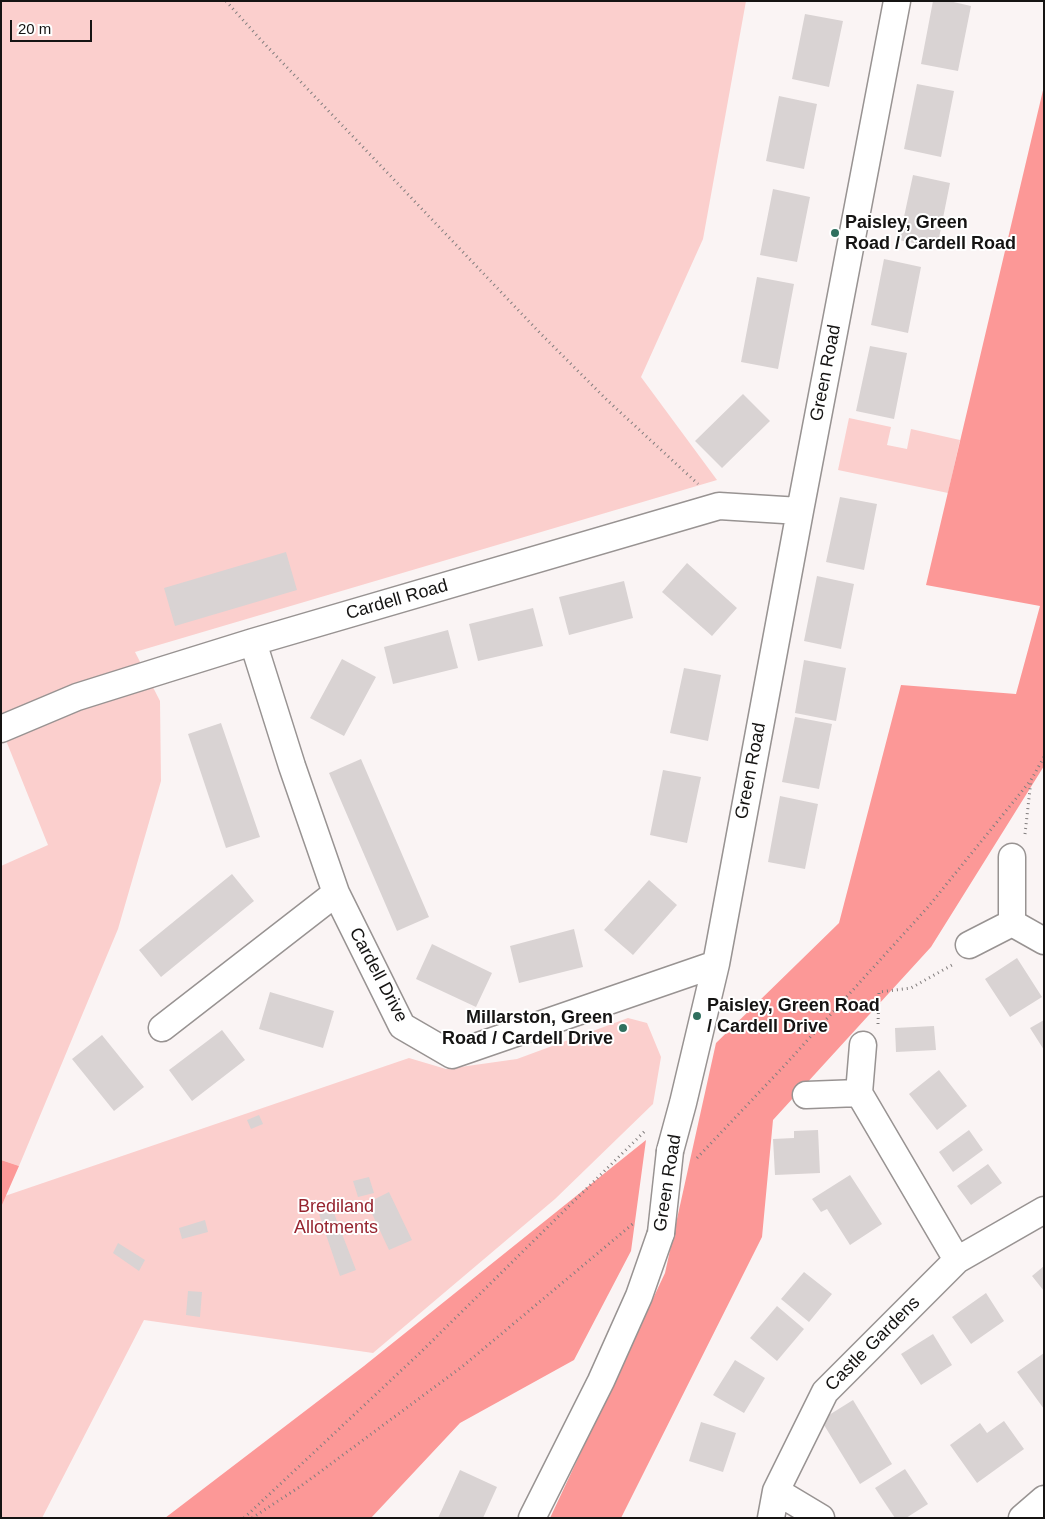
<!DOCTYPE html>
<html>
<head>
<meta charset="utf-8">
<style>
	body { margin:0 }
	#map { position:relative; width:1045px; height:1519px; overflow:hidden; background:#faf4f4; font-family:Arial,sans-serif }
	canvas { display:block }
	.frame { position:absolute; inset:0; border:2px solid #151413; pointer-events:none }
	.scale { position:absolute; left:10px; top:20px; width:82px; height:22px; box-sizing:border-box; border:2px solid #151413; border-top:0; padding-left:6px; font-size:15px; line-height:18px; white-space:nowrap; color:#151413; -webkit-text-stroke:4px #fff; paint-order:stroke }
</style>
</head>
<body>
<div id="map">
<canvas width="1045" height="1519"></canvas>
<div class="frame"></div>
<div class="scale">20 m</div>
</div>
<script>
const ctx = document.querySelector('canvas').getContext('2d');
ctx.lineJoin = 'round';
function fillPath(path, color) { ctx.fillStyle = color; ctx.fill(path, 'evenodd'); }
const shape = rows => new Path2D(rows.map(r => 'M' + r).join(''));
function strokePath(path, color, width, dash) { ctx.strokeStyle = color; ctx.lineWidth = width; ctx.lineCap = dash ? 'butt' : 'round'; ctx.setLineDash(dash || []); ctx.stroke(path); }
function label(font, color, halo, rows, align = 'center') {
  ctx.font = font + ' Arial,sans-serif'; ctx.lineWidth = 4; ctx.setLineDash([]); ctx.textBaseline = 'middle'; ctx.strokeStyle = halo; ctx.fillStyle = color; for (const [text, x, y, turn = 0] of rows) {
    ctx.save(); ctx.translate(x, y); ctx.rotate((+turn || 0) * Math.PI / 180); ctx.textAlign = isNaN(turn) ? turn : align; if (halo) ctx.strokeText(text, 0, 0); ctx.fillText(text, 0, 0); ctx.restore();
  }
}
const green = shape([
	[1,1,746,1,703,239,641,377,717,480,135,652,160,701,161,781,118,929,19,1166,1,1160,1,866,48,845,1,728],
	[849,418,891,427,887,445,907,449,911,429,960,440,948,493,838,470],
	[628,1018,647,1023,661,1057,653,1104,555,1199,373,1353,144,1320,42,1518,1,1518,2,1197,409,1058,446,1069,517,1059]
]);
const forest = shape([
	[1044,86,1044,766,931,947,773,1120,762,1237,621,1518,550,1518,665,1273,716,1043,839,923,901,685,1016,694,1040,606,926,585],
	[646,1140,631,1251,574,1360,460,1423,371,1518,165,1518,364,1366],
	[1,1160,19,1166,1,1207]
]);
const building = shape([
	[933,1,949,1,971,6,958,71,921,64],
	[805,14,843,21,829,87,792,79],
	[917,84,954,91,941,157,904,149],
	[779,96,817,104,804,169,766,161],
	[913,175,950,183,937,248,899,240],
	[773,189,810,197,797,262,760,255],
	[884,259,921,267,908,333,871,325],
	[757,277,794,284,778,369,741,362],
	[870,346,907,353,894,419,856,411],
	[743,394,770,421,722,468,695,441],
	[840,497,877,504,864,570,826,562],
	[286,552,297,590,175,626,164,588],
	[687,563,737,608,712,636,662,592],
	[817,576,854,584,841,649,804,641],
	[624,581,633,618,569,635,559,597],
	[533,608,543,646,478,661,469,624],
	[448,630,458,668,393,684,384,647],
	[342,659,376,677,344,736,310,718],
	[804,660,846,668,836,721,795,713],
	[684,668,721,675,708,741,670,733],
	[795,717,832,724,819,789,782,782],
	[221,723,260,837,226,848,188,734],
	[361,759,429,917,397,931,329,773],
	[663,770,701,777,687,843,650,835],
	[780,796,818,804,805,869,768,862],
	[232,874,254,901,161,977,139,950],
	[649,880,677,905,633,955,604,930],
	[574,929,583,967,519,983,510,946],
	[432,944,492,973,476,1007,416,979],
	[1017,958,1042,997,1010,1017,985,979],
	[270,992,334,1011,323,1048,259,1029],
	[1044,1020,1044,1050,1030,1028],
	[934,1026,936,1050,896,1052,895,1028],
	[222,1030,245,1060,192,1101,169,1070],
	[102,1035,144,1087,114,1111,72,1059],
	[939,1070,967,1106,937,1130,909,1094],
	[259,1115,263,1124,251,1129,247,1120],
	[818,1130,820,1173,775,1175,773,1139,794,1138,794,1131],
	[969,1130,983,1150,953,1172,939,1152],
	[988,1164,1002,1183,971,1205,957,1186],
	[850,1175,882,1224,850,1245,827,1209,821,1212,812,1199],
	[369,1177,374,1193,358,1197,353,1181],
	[389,1192,412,1240,389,1250,367,1203],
	[332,1208,356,1270,340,1276,319,1214],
	[205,1220,208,1232,182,1239,179,1228],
	[118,1243,145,1260,139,1271,113,1253],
	[1044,1266,1044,1291,1032,1276],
	[804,1272,832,1294,809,1322,781,1299],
	[188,1291,202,1292,200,1317,186,1315],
	[986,1293,1004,1321,971,1344,952,1317],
	[777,1306,804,1329,777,1361,750,1338],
	[933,1334,952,1365,921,1385,901,1354],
	[1044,1353,1044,1409,1017,1372],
	[735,1360,765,1378,744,1413,713,1395],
	[853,1400,892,1464,860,1484,821,1420],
	[1004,1421,1024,1449,977,1483,950,1445,980,1423,987,1433],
	[701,1422,736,1433,723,1472,689,1461],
	[905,1469,928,1504,906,1518,895,1518,875,1488],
	[460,1470,497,1487,483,1518,438,1518]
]);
const path = shape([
	[226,1,260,39,541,334,607,400,698,484],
	[1025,834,1031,780],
	[878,1024,879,992,911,988,952,965],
	[697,1158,785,1065,928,907,1031,780,1044,757],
	[244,1518,422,1351,646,1130],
	[252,1518,301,1486,463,1366,635,1222]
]);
const street = shape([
	[253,642,292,766,336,893,402,1026,452,1055,716,964],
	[1,729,77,697,163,670,253,642,719,506,800,511],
	[1012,923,1044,941],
	[969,945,1012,923,1012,857],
	[162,1028,336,893],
	[863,1045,859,1093,957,1260],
	[806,1095,859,1093],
	[670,1151,683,1103,716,964,800,511,897,1],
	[776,1491,821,1518],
	[532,1518,601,1381,639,1296,661,1233],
	[771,1518,776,1491,825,1392,957,1260,1044,1210],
	[1022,1518,1044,1499]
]);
const streetBridge = shape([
	[661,1233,670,1151]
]);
const markers = [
	[835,233,5,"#2f6f5e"],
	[697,1016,5,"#2f6f5e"],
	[623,1028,5,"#2f6f5e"]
];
const poiNames = [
	["Paisley, Green",845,223],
	["Road / Cardell Road",845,244],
	["Paisley, Green Road",707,1006],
	["/ Cardell Drive",707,1027],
	["Millarston, Green",613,1018,"right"],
	["Road / Cardell Drive",613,1039,"right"]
];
const streetNames = [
	["Green Road",826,373,-79],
	["Cardell Road",397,600,-16],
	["Green Road",751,771,-79],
	["Cardell Drive",378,975,62],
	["Green Road",668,1183,-81],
	["Castle Gardens",873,1344,-45]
];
const parkNames = [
	["Brediland",336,1207],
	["Allotments",336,1228]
];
fillPath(green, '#fbcfcd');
fillPath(forest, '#fc9897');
fillPath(building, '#d9d3d3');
strokePath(street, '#989392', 29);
strokePath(path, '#827e7e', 3, [1, 4]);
strokePath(street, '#fff', 26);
strokePath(streetBridge, '#989392', 29, []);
strokePath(streetBridge, '#fff', 26);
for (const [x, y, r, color] of markers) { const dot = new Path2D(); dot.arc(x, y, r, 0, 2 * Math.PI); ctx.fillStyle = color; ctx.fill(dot); strokePath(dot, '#fff', 2); }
label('bold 18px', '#151413', '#fff', poiNames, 'left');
label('18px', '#151413', '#fff', streetNames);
label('18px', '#96242f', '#fff', parkNames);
</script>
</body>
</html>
